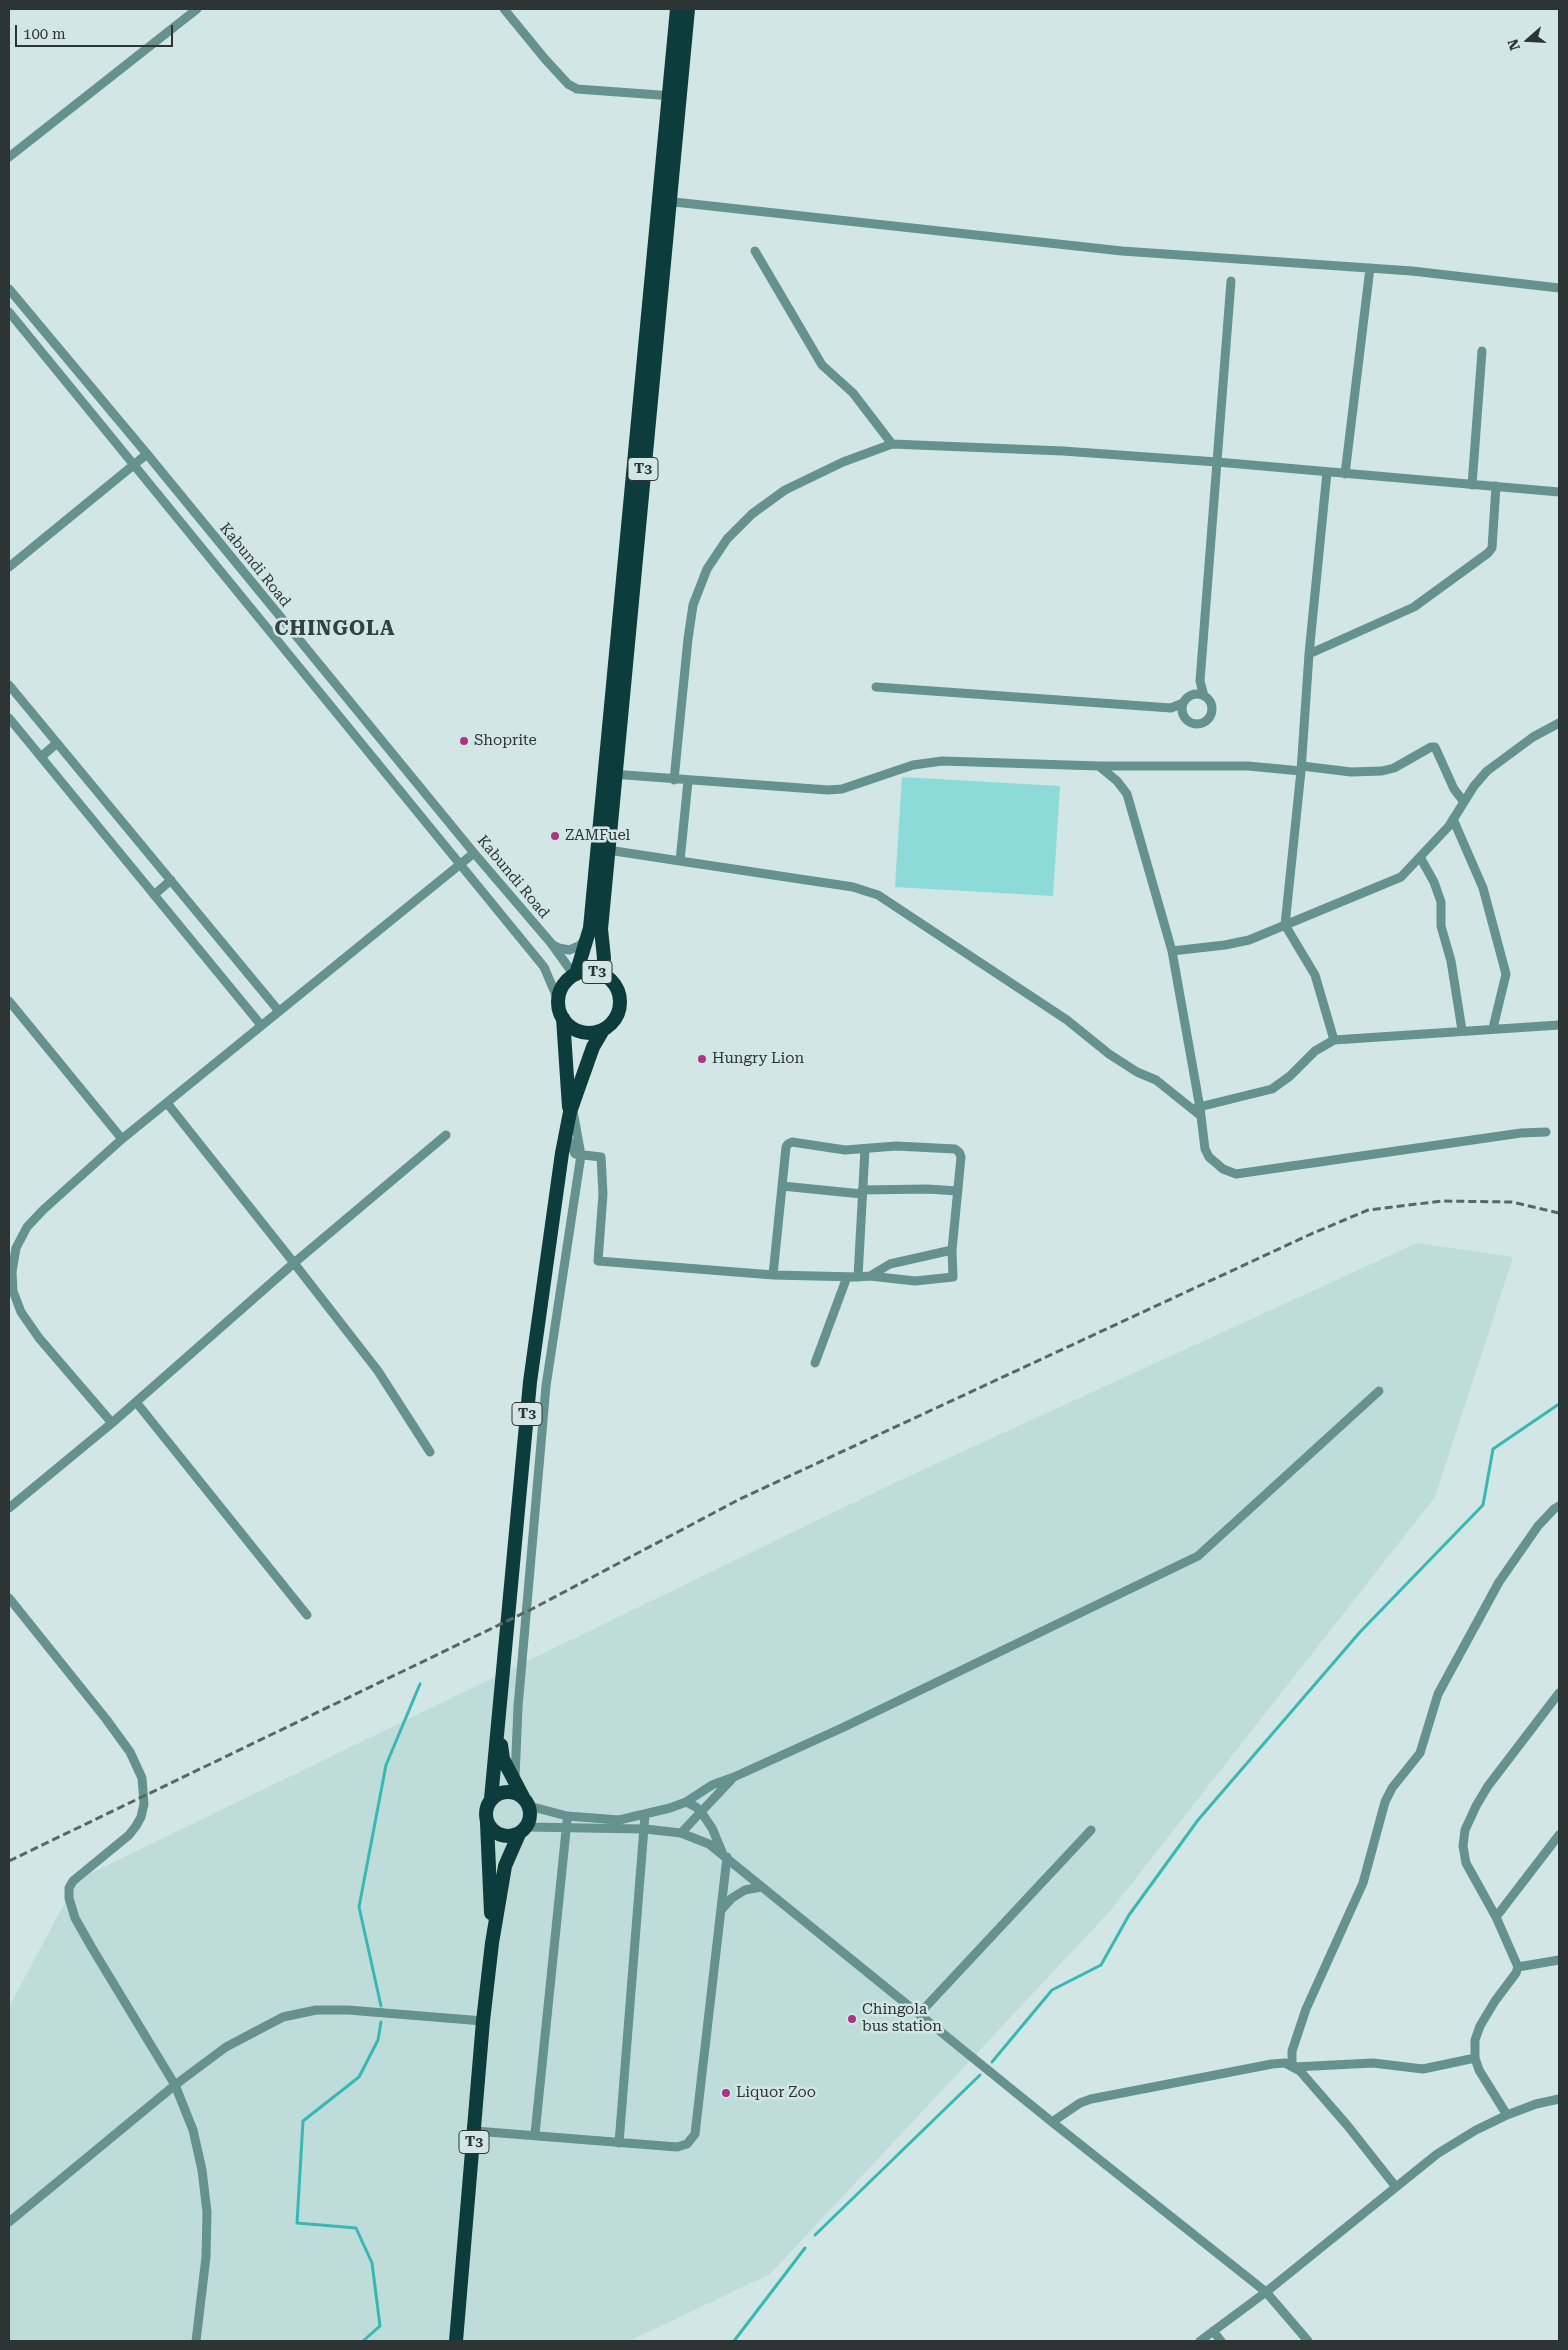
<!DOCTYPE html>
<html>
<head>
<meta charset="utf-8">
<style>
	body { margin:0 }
	#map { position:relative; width:1568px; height:2350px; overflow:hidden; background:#d1e6e5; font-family:"Roboto Serif",serif }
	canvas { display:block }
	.frame { position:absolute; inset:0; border:10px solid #2c3434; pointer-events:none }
	.north { position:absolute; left:1503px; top:15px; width:50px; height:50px; -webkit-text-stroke:4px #d1e6e5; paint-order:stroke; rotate:251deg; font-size:14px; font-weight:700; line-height:20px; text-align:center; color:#2c3434 }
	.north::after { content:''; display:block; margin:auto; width:18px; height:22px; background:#2c3434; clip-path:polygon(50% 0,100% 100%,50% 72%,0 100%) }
	.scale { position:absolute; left:15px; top:25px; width:158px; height:22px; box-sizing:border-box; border:2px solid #2c3434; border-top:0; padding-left:6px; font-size:15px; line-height:18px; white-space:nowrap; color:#2c3434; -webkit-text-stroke:4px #d1e6e5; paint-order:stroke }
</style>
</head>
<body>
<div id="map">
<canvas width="1568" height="2350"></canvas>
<div class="frame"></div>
<div class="north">N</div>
<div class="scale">100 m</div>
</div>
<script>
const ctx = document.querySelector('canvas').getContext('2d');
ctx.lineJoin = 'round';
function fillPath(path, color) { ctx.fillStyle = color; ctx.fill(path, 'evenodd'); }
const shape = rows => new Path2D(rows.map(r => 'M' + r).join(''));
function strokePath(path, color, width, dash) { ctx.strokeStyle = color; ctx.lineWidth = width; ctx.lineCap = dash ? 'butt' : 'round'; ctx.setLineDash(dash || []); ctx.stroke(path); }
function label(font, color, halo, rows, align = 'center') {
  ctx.font = font + ' "Roboto Serif",serif'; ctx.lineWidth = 5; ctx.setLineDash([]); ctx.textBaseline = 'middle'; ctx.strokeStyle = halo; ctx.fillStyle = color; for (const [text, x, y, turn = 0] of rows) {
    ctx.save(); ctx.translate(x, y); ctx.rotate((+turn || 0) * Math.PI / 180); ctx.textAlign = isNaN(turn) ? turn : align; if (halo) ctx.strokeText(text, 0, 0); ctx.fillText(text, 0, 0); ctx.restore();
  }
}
const built = shape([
	[1417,1243,1513,1257,1435,1497,1110,1911,770,2274,629,2341,9,2341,9,2007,77,1880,890,1485]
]);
const green = shape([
	[902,777,1060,786,1053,896,895,887]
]);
const stream = shape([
	[381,2006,359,1907,386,1765,420,1684],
	[992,2062,1052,1990,1101,1965,1129,1915,1198,1820,1360,1632,1483,1505,1493,1449,1559,1404],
	[815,2235,980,2075],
	[363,2341,380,2326,372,2263,356,2228,297,2223,303,2121,359,2077,378,2040,381,2022],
	[734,2341,805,2248]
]);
const minor = shape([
	[504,9,545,59,568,84,577,89,673,96],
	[9,157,197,9],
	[665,201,1122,251,1412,271,1559,288],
	[755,251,822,365,853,393,892,444],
	[9,289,147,454,474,853,551,943,574,975],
	[9,312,544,967,559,1002],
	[1327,472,1309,654,1301,771,1285,925,1315,975,1334,1040],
	[1345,474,1370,268],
	[1472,485,1482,351],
	[9,567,147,454],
	[1309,654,1414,607,1488,553,1492,548,1496,486],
	[9,685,278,1010],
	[876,687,1171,708,1183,703],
	'1182 709a15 15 0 1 1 30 0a15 15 0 1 1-30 0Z',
	[1204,696,1200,681,1231,281],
	[9,718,261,1025],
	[41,757,57,743],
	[1099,766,1117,781,1127,794,1172,951,1200,1108,1205,1149,1209,1157,1223,1169,1236,1174,1521,1133,1546,1132],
	[1302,766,1351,772,1382,771,1394,768,1431,747,1435,747,1454,789,1464,802],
	[612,774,828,790,842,789,913,765,942,761,1099,766,1248,766,1301,771],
	[674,780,688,639,693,605,707,569,727,539,752,514,785,490,843,462,892,444,1063,451,1217,462,1559,492],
	[688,781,680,861,853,887,878,895,1067,1020,1109,1054,1137,1072,1156,1080,1201,1116],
	[1453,819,1483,888,1506,974,1493,1028],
	[608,850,680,861],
	[1420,857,1434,882,1441,902,1441,926,1451,961,1462,1030],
	[154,895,171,880],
	[553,945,559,948,569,950,579,946,586,939],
	[1172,951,1225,945,1249,940,1401,877,1449,826,1474,786,1487,771,1533,737,1559,723],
	[9,1001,122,1139],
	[1195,1108,1272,1089,1290,1076,1315,1051,1334,1040,1559,1025],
	[566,1134,575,1154,601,1157,603,1194,598,1261,773,1275,858,1277,870,1276,915,1281,953,1277,952,1250,961,1157,959,1152,955,1149,896,1146,845,1150,792,1142,788,1144,786,1147,773,1275],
	[782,1186,862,1194],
	[862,1190,927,1189,958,1191],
	[870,1276,890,1264,952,1250],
	[858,1277,865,1149],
	[815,1363,847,1277],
	[136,1402,307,1615],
	[112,1423,39,1338,21,1312,13,1291,12,1272,16,1248,27,1227,43,1210,122,1139,474,853],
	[430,1452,378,1371,294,1263,446,1135],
	[9,1508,112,1423,294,1263,167,1103],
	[9,1598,106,1719,130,1752,142,1778,144,1804,141,1817,136,1826,129,1835,73,1881,69,1888,69,1898,75,1918,92,1948,175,2085,193,2130,202,2170,207,2212,206,2257,196,2341],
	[515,1778,518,1707,546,1386,581,1155,573,1111],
	[686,1802,696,1807,701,1812,712,1828,722,1852],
	[529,1806,567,1816,619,1820,670,1808,686,1802,712,1785,734,1777,844,1727,1198,1556,1379,1391],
	[527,1827,645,1829,681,1833,709,1844,1052,2122,1266,2292,1308,2341],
	[681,1833,732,1779],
	[722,1909,732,1898,745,1890,761,1887],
	[1496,1917,1559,1835],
	[1518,1967,1559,1960],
	[919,2014,1091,1830],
	[1292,2066,1292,2051,1306,2009,1363,1883,1385,1802,1392,1788,1420,1753,1438,1694,1499,1582,1538,1526,1554,1509,1559,1506],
	[1294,2067,1373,2063,1423,2069,1475,2058],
	[1507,2115,1479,2070,1475,2058,1475,2040,1480,2026,1495,2001,1516,1973,1518,1967,1496,1917,1466,1863,1463,1846,1465,1830,1476,1806,1488,1786,1559,1693],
	[1052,2122,1080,2103,1091,2099,1272,2064,1285,2063,1300,2071,1347,2125,1396,2187],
	[475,2131,677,2147,687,2144,695,2134,727,1857],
	[535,2134,567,1821],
	[619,2143,645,1815],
	[9,2222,175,2085,226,2047,283,2017,316,2010,348,2010,483,2021],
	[1213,2331,1221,2341],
	[1200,2341,1266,2292,1437,2154,1476,2130,1507,2115,1536,2104,1559,2099]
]);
const trunk = shape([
	'558 1002a31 31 0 1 1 62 0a31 31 0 1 1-62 0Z',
	[576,974,590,928,677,9],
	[602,975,604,958,601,929,688,9],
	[563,1018,569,1107],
	[501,1745,503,1759,523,1797],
	'486 1814a22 22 0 1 1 44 0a22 22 0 1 1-44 0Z',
	[491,1799,530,1382,562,1153,570,1112,593,1047,603,1030],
	[487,1823,491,1913],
	[456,2341,483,2021,492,1943,505,1866,519,1834]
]);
const rail = shape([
	[9,1861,532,1609,740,1499,1311,1234,1368,1210,1442,1201,1512,1202,1559,1213]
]);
const markers = [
	[464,741,5,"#ad3387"],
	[555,836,5,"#ad3387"],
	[702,1059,5,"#ad3387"],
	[852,2019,5,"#ad3387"],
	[726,2093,5,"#ad3387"]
];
const shields = [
	[643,469,30],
	[597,972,30],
	[527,1414,30],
	[474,2142,30]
];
const shieldNames = [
	["T3",643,469],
	["T3",597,972],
	["T3",527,1414],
	["T3",474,2142]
];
const streetNames = [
	["Kabundi Road",255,565,51],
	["Kabundi Road",513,877,50]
];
const poiNames = [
	["Shoprite",474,741],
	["ZAMFuel",565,836],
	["Hungry Lion",712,1059],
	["Chingola",862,2010],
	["bus station",862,2027],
	["Liquor Zoo",736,2093]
];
const districtNames = [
	["CHINGOLA",335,629]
];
fillPath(built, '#bedcda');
fillPath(green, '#8cdbd9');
strokePath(stream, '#38b8b5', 3);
strokePath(minor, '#65918f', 9);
strokePath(trunk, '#0c3c3b', 14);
strokePath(rail, '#5a6666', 3, [8, 4]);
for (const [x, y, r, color] of markers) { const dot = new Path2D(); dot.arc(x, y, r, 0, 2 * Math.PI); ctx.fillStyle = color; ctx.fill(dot); strokePath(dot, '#d1e6e5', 2); }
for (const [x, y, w] of shields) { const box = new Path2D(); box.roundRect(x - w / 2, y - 11.5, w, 23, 4); ctx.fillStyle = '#d1e6e5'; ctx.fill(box); strokePath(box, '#2c3434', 1); }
label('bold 14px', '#2c3434', null, shieldNames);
label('15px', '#2c3434', '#d1e6e5', streetNames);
label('15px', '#2c3434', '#d1e6e5', poiNames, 'left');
ctx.letterSpacing = '1px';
label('bold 20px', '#304141', '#d1e6e5', districtNames);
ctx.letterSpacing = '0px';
</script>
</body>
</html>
